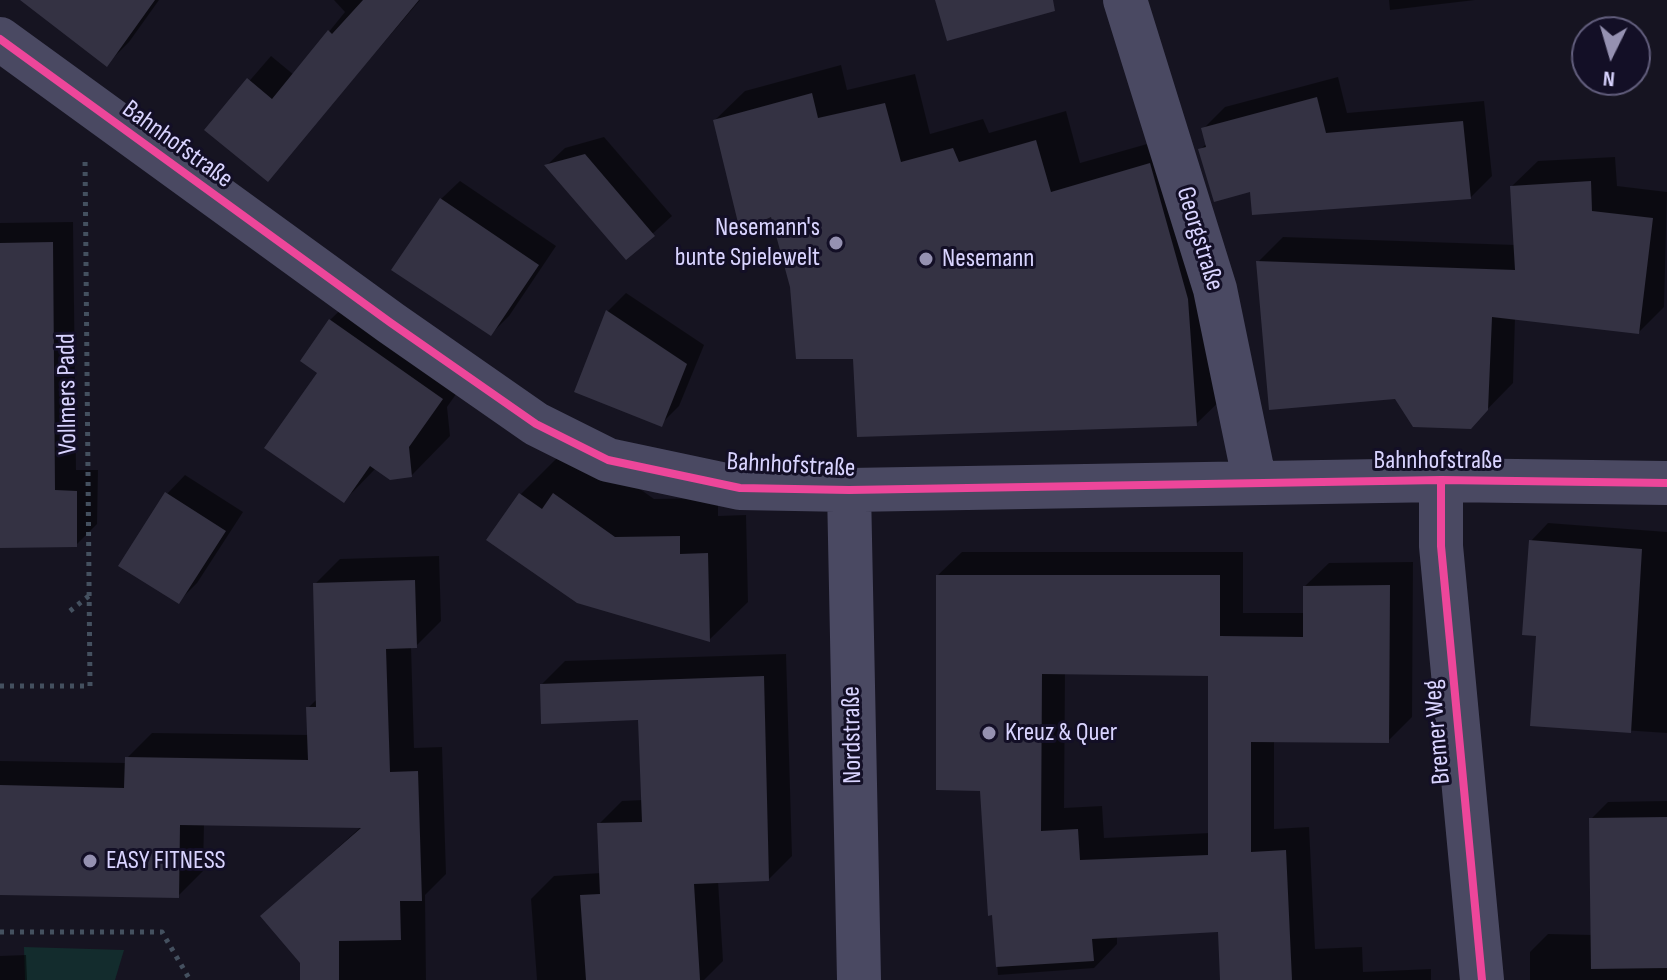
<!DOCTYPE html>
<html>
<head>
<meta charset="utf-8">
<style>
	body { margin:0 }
	#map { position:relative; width:1667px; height:980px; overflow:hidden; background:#161421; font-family:"Sofia Sans Condensed",sans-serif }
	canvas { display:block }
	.north { position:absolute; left:1571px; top:16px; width:80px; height:80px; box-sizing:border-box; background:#130f26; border:2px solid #625e7d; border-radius:50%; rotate:185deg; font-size:22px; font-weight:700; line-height:32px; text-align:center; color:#d9d4ff }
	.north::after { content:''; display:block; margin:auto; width:28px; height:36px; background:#9591b1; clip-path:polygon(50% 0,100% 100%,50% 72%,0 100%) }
</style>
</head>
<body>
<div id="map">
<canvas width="1667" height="980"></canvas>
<div class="north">N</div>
</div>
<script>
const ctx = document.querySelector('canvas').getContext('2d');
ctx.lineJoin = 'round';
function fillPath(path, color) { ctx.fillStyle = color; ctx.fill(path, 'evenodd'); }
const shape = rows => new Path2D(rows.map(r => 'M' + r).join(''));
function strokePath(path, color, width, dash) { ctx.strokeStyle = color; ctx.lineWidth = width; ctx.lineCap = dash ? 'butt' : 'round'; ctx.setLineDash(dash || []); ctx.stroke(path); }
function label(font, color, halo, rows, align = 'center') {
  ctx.font = font + ' "Sofia Sans Condensed",sans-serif'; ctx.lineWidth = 6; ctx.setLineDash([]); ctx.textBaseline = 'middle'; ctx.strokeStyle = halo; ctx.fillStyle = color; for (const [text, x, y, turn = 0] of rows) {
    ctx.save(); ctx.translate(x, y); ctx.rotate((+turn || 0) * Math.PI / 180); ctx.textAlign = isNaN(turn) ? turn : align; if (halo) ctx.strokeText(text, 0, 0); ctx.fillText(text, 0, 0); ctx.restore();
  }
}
const green = shape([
	[24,947,124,950,115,980,25,980]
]);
const shadow = shape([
	[57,0,159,0,129,42,107,64],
	[334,0,420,0,268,179,207,130,271,56,294,75,345,12],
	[1389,0,1475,0,1390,10],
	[841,65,847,90,915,74,930,134,983,119,989,133,1066,111,1080,163,1179,135,1226,395,1196,424,792,286,772,215,715,120,745,91],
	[1338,77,1347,113,1484,101,1492,176,1471,197,1252,190,1200,150,1207,143,1203,129,1225,107],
	[604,137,672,216,626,258,547,165,565,148],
	[1615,157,1617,186,1667,192,1664,307,1639,332,1515,318,1513,383,1470,427,1396,397,1258,262,1283,237,1516,245,1512,186,1538,161],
	[460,181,556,246,509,316,491,334,441,199],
	[73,222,76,470,98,470,97,524,76,545,0,546,0,223],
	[369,282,480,360,447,407,450,436,412,475,376,468,344,501,320,373,330,320],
	[626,293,704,345,679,406,661,424,576,390,608,311],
	[560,455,593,456,654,499,718,498,718,516,746,515,748,602,709,640,489,540,521,494],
	[185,475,243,512,197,583,178,602,167,494],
	[1548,523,1667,532,1667,733,1532,724,1538,634,1531,541],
	[962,552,1243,552,1243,613,1305,613,1305,586,1329,563,1413,562,1412,717,1388,741,1274,740,1274,829,1309,827,1315,949,1362,947,1363,972,1431,969,1431,980,1222,980,1220,930,1117,935,1117,944,1094,968,998,975,982,789,938,575],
	[1065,672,1210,674,1210,833,1104,838,1102,806,1064,808],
	[439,556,441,621,416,646,411,646,414,748,442,747,446,874,425,895,426,980,302,980,302,962,262,916,362,826,204,824,203,871,178,896,0,893,0,761,127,763,127,758,152,733,309,735,308,708,318,698,315,584,340,559],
	[786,654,792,856,769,879,718,881,723,961,704,980,537,980,531,899,554,876,601,873,599,824,622,801,643,800,640,717,542,684,565,661],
	[1667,801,1667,980,1530,980,1530,952,1548,934,1593,935,1591,819,1608,802],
	[26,955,27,980,0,980,0,956]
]);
const building = shape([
	[20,0,155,0,107,67],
	[363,0,419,0,268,182,204,130,247,78,272,99,328,30,332,34],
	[935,0,1053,0,1055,11,947,41],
	[812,93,818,118,885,103,901,162,953,148,959,162,1036,140,1051,192,1150,163,1188,299,1197,426,857,437,853,359,796,359,790,287,771,217,740,231,713,120],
	[1317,97,1326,133,1463,121,1471,199,1252,215,1250,192,1214,202,1198,149,1206,147,1201,128],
	[585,154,655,236,626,260,544,165],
	[1591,181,1592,211,1653,218,1639,334,1492,317,1488,410,1471,429,1413,427,1395,399,1269,410,1256,261,1515,270,1510,186],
	[440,198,539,265,491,336,391,270],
	[53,242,55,490,77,491,77,547,0,548,0,243],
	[606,310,687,364,662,427,574,392],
	[329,319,443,399,409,447,412,477,390,480,370,466,344,503,264,448,317,373,300,361],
	[165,492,226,531,179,604,118,566],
	[519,493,542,509,553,493,615,537,680,536,680,554,708,553,710,642,577,603,486,540],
	[1529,540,1642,549,1631,733,1530,726,1536,636,1522,635],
	[936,575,1220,575,1220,636,1303,637,1303,586,1390,585,1389,743,1251,742,1251,852,1286,850,1292,980,1220,980,1218,932,1092,939,1094,961,996,967,992,915,988,916,980,791,936,790],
	[1042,674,1208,676,1208,855,1080,860,1078,829,1041,831],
	[415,580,417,648,386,649,390,772,418,771,422,901,400,901,401,940,339,941,339,980,300,980,300,963,260,916,361,828,180,825,179,898,0,895,0,785,124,788,125,757,308,760,306,707,316,707,313,583],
	[764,676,769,881,694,884,700,980,586,980,580,895,600,894,597,823,642,822,638,720,541,724,540,684],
	[1667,817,1667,968,1591,969,1589,818]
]);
const path = shape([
	[70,611,90,595],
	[0,686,90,686,85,158],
	[0,932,162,932,190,980]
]);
const minor = shape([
	[1125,0,1215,289,1255,483],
	[0,39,391,323,536,424,608,460,740,488,849,490,1441,480,1667,483],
	[1441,480,1441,546,1482,980],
	[849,490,859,980]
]);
const cycleway = shape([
	[0,39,391,323,536,424,608,460,740,488,849,490,1441,480,1667,483],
	[1441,480,1441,546,1482,980]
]);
const markers = [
	[836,243,8,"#9591b1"],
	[926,259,8,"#9591b1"],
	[989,733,8,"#9591b1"],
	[90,861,8,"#9591b1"]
];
const streetNames = [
	["Bahnhofstraße",177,145,36],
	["Georgstraße",1199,239,73],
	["Vollmers Padd",68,394,-91],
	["Bahnhofstraße",1438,461],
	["Bahnhofstraße",791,466,3],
	["Bremer Weg",1438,732,-95],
	["Nordstraße",853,735,-91]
];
const poiNames = [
	["Nesemann's",820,228,"right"],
	["bunte Spielewelt",820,258,"right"],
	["Nesemann",942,259],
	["Kreuz & Quer",1005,733],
	["EASY FITNESS",106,861]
];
fillPath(green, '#132c2d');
fillPath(shadow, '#0007');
fillPath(building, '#343243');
strokePath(path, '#44505f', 5, [4, 6]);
strokePath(minor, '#4a4962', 44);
strokePath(cycleway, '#ed469a', 8);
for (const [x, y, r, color] of markers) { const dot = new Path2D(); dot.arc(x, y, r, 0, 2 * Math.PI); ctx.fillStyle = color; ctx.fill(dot); strokePath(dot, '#130f26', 3); }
label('26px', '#d9d4ff', '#130f26', streetNames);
label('26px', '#d9d4ff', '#130f26', poiNames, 'left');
</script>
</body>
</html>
